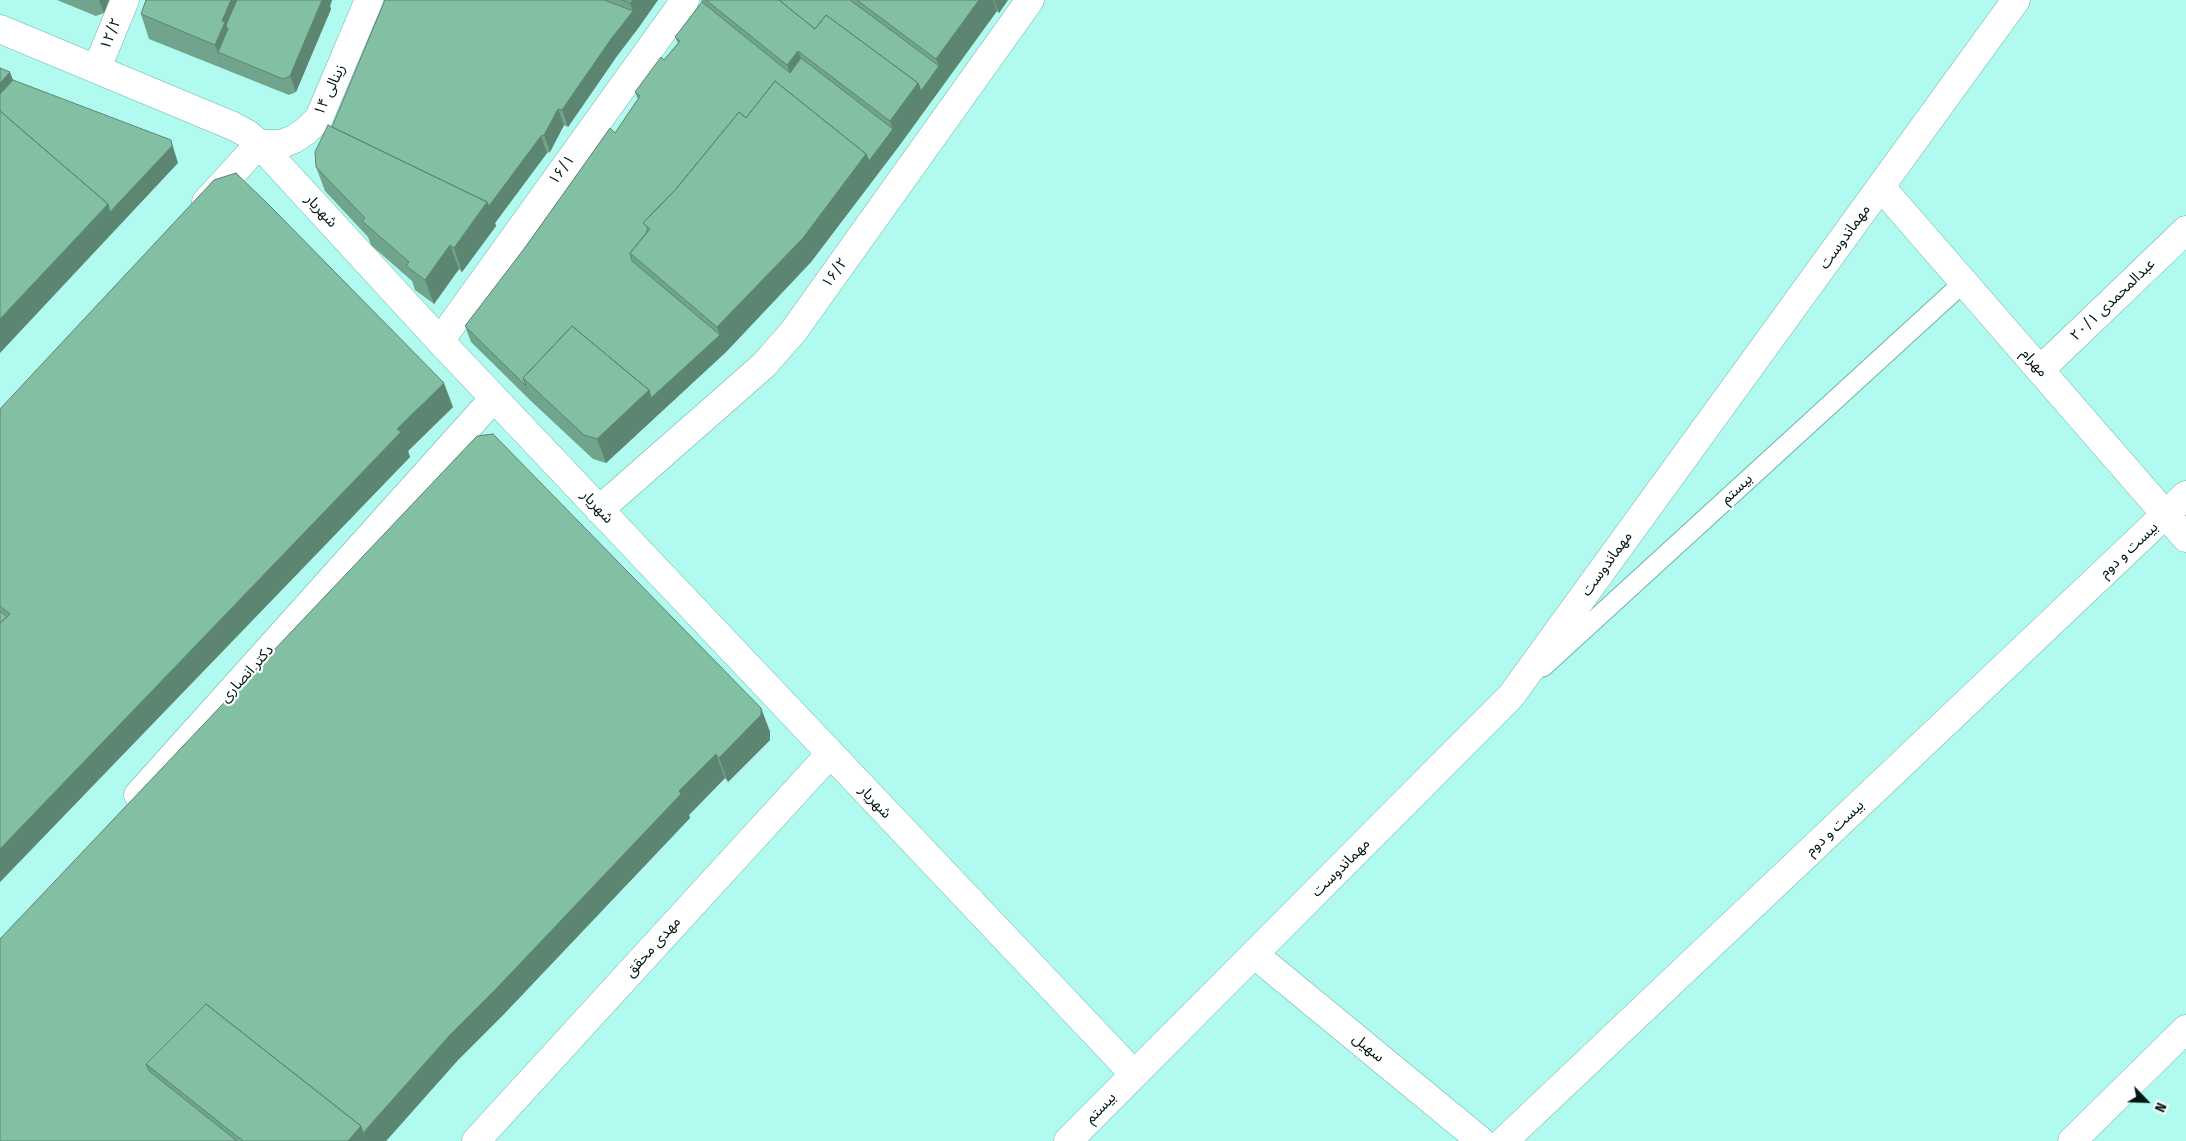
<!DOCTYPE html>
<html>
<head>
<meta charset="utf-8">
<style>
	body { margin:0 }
	#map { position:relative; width:2186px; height:1141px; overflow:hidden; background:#b0faef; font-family:"Fira Sans Condensed",sans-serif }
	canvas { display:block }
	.north { position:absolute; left:2121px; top:1076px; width:50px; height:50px; -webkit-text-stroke:4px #fff; paint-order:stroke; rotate:114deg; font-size:14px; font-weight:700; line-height:20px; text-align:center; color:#001714 }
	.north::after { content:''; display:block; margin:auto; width:18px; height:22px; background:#001714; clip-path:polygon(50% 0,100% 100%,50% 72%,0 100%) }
</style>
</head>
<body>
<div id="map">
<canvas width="2186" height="1141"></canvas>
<div class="north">N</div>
</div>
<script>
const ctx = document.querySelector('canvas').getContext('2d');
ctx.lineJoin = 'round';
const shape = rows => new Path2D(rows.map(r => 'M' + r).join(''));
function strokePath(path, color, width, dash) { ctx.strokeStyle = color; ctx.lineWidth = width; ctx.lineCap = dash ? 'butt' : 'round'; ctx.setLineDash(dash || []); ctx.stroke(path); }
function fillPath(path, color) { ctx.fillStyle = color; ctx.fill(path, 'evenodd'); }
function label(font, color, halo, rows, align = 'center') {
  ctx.font = font + ' "Fira Sans Condensed","Noto Sans Arabic",sans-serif'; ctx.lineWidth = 4.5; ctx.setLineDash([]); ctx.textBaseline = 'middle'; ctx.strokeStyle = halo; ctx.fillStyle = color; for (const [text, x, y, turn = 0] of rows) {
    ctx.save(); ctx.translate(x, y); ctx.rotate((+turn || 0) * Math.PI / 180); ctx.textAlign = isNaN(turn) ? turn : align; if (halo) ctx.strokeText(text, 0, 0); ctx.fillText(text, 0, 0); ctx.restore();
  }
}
const service = shape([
	[1543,667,1964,282]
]);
const minor = shape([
	[97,68,125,0],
	[259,144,440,341,1134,1074],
	[259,144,282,144,294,139,306,131,319,118,369,0],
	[206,202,259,144],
	[440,341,685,0],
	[2040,370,2186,230],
	[599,510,764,365,793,332,1030,0],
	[138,795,494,398],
	[1255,955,1481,1141],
	[476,1141,830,754],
	[1068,1141,1511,696,2016,0],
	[1504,1141,2186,495],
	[2072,1141,2186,1029]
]);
const tertiary = shape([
	[0,29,233,126,248,134,259,144],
	[1881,187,2186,538]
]);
const wall = shape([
	[57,0,109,0,104,13,96,16],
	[146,0,332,0,330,6,331,9,296,92,289,95,149,39,141,14],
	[385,0,658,0,639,27,617,56,568,127,564,125,550,152,547,153,495,223,496,226,462,272,459,269,434,304,415,290,412,281,371,245,368,237,325,191,316,167],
	[701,0,1008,0,999,13,997,11,899,146,811,262,726,352,606,463,593,459,532,402,471,342,465,326,615,133,638,99,635,92,664,60,678,43,675,37,702,2],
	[453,407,408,451,410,457,0,882,0,409],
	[761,708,770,732,770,740,728,782,725,778,689,815,690,818,504,1014,458,1060,386,1141,0,1141]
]);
const shadedWall = shape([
	[99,0,109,0,104,13],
	[231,0,245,0,218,52,224,69,215,45,222,21],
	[322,0,332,0,330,6,331,9,296,92,290,76],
	[633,0,658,0,639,27,617,56,568,127,562,110,611,39,633,11,630,3],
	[979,0,993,0,997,11,899,146,890,121,918,83,939,66,936,59],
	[994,0,1008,0,999,13],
	[798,51,807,75,796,89,787,65],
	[10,72,19,96,0,117,0,83],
	[558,109,564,125,550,152,544,135],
	[893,129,899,146,811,262,726,352,717,327,866,154],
	[541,136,547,153,495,223,496,226,462,272,454,248,487,202],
	[171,140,178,163,0,353,0,319,108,204],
	[450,245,459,269,434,304,425,280],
	[720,335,726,352,606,463,597,439,649,390],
	[444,383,453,407,408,451,410,457,0,882,0,849,397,429],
	[761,708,770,732,770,740,728,782,719,758],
	[716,754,725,778,689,815,690,818,504,1014,458,1060,386,1141,366,1141,363,1133,449,1036,679,791],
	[361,1126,366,1141,348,1141]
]);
const building = shape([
	[146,0,231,0,222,21,225,22,215,45,141,14,146,0],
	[237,0,322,0,290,76,283,79,218,52,228,29,226,25,237,0],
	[385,0,604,0,633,11,611,39,562,110,558,109,544,135,541,136,489,206,487,202,332,127,385,0],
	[622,0,633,0,630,3,622,0],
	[706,0,779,0,815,29,826,15,918,83,890,121,798,51,787,65,706,0],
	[779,0,850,0,939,66,921,91,918,83,826,15,815,29,779,0],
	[857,0,979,0,936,59,857,0],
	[702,2,790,73,801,58,893,129,869,161,866,154,775,81,746,118,739,112,676,189,643,223,648,228,646,231,647,232,630,253,632,261,720,335,651,398,649,390,572,326,523,378,526,386,465,326,527,245,610,128,615,133,640,96,635,92,661,57,664,60,680,41,675,37,702,2],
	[0,68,10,72,0,83,0,68],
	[13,80,171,140,172,146,110,212,108,204,0,111,0,94,13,80],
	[775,81,866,154,803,238,717,327,630,253,650,229,643,223,676,189,739,112,746,118,775,81],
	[0,111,108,204,0,319,0,111],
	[328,125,487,202,454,248,450,245,425,280,406,266,409,262,362,221,365,218,316,167,315,152,328,125],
	[236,173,271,207,444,383,397,429,401,432,0,849,0,623,10,614,0,606,0,409,214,180,236,173],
	[572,326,649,390,597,439,584,435,523,378,572,326],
	[493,434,761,708,761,715,719,758,716,754,679,791,681,794,495,990,449,1036,363,1133,361,1126,206,1004,146,1064,149,1071,237,1141,0,1141,0,939,477,436,493,434],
	[0,611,7,617,0,623,0,611],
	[206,1004,361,1126,348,1141,243,1141,146,1064,206,1004]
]);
const streetNames = [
	["۱۲/۲",111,34,-68],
	["زینالی ۱۴",330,90,-65],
	["۱۶/۱",562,170,-54],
	["شهریار",321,211,47],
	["مهماندوست",1845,237,-54],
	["۱۶/۲",835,273,-54],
	["عبدالمحمدی ۲۰/۱",2113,300,-44],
	["مهرام",2034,363,49],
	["بیستم",1737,489,-43],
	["شهریار",597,507,47],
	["بیست و دوم",2129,550,-43],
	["مهماندوست",1607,564,-54],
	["دکتر انصاری",247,674,-48],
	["شهریار",875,802,47],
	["بیست و دوم",1835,828,-43],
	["مهماندوست",1341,868,-45],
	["مهدی محقق",653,947,-48],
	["سهیل",1368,1048,39],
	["بیستم",1101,1108,-46]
];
strokePath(service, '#6cb4aa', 21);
strokePath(minor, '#6cb4aa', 29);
strokePath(tertiary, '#6cb4aa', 29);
strokePath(service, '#fff', 19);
strokePath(minor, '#fff', 28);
strokePath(tertiary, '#fff', 28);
fillPath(wall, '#71a48c');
fillPath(shadedWall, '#5c8672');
fillPath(building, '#83bfa3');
strokePath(building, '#5c8672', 1);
label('15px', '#001714', '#fff', streetNames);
</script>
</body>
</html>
